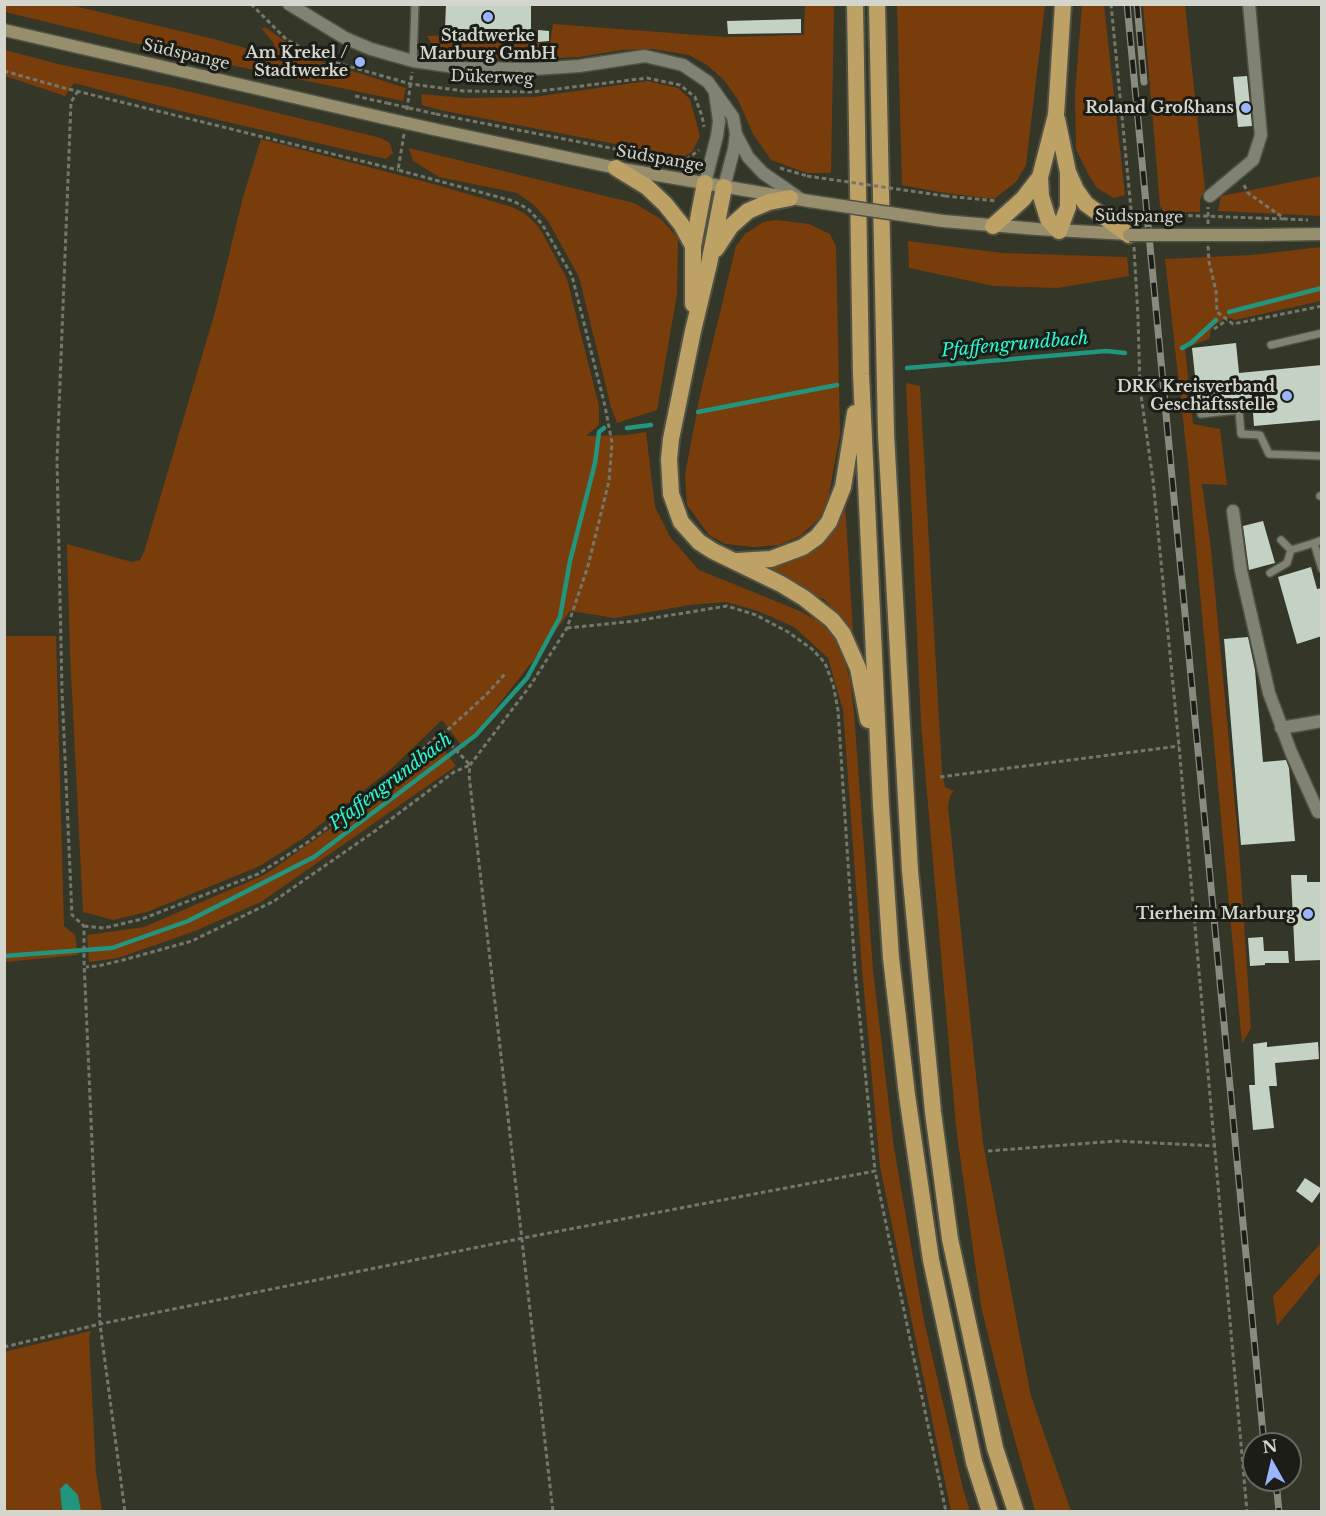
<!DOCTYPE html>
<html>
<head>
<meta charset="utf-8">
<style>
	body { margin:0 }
	#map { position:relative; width:1326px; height:1516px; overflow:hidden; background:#343628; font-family:"Libre Baskerville",serif }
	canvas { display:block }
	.frame { position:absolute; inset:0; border:6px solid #d4d6cd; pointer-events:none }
	.north { position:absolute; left:1242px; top:1432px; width:60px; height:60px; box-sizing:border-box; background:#1c1d16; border:2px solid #66675f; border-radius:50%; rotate:352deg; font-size:16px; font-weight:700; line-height:24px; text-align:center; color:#d4d6cd }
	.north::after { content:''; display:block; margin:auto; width:21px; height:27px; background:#9ab5fd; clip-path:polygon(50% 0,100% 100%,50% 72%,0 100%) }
</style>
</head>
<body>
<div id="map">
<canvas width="1326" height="1516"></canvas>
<div class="frame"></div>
<div class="north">N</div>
</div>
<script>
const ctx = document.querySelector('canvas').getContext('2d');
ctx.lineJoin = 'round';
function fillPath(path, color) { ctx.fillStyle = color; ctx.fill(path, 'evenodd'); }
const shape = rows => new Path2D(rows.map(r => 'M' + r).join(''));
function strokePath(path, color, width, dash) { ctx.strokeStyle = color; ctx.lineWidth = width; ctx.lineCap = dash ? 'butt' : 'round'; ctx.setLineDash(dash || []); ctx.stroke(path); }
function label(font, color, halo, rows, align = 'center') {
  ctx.font = font + ' "Libre Baskerville",serif'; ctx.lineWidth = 6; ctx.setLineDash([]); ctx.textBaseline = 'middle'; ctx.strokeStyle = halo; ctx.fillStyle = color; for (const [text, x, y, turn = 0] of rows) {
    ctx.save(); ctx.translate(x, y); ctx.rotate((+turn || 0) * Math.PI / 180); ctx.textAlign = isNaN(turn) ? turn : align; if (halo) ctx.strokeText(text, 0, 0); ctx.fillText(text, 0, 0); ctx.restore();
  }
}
const green = shape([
	[5,4,70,5,214,39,273,56,274,44,262,29,265,27,300,52,323,62,406,88,403,101,188,56,5,12],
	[805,5,834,5,831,173,807,173,771,160,753,134,738,100,724,80,707,65,689,55,653,49,622,50,579,57,513,60,474,57,436,51,427,36,504,32,505,40,550,44,553,24,725,37,804,35],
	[897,5,1045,5,1026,165,1016,182,994,199,945,193,902,185],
	[1082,5,1104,5,1125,195,1114,198,1097,188,1088,174,1076,149,1075,94],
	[1143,5,1185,5,1205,188,1200,200,1200,212,1164,212,1160,206],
	[5,50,62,65,170,87,377,137,389,142,393,153,386,159,176,110,74,83,65,96,5,76],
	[647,81,678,88,690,99,700,136,692,152,683,157,440,110,422,105,421,94,464,98,534,97],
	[261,139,437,185,512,207,524,213,539,227,567,279,599,406,599,425,586,436,627,435,646,432,655,507,670,537,699,570,800,611,822,623,839,643,850,679,854,713,873,970,894,1148,924,1321,963,1489,970,1511,951,1511,880,1167,862,969,843,710,828,658,794,627,758,611,726,602,690,605,615,618,570,611,542,649,464,749,442,720,391,769,302,839,260,866,147,912,113,920,83,912,70,653,67,544,132,562,140,560,144,552,215,312,243,197],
	[409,148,634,203,661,219,678,238,677,294,657,410,617,423,611,407,579,277,548,221,534,205,517,193,439,177,413,161],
	[1321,176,1321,216,1218,211,1221,196],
	[776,220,809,224,830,234,836,246,840,434,828,499,819,519,800,536,779,545,754,547,725,544,709,535,687,505,685,475,700,395,736,246,745,234,763,222],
	[908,241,1002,253,1127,257,1129,276,1057,288,994,286,909,268],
	[1321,247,1321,301,1235,320,1227,317,1212,327,1209,339,1185,348,1193,424,1220,429,1227,485,1202,484,1211,549,1239,849,1251,1028,1242,1044,1188,464,1165,259,1252,255],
	[906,383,920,386,942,771,945,787,954,791,950,796,948,806,983,1143,1031,1396,1071,1511,1035,1511,1007,1412,981,1306,956,1127,921,724],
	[845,502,853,633,825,600,758,565,787,558],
	[5,636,56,636,64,926,75,935,78,955,5,962],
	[439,743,456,766,261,902,195,931,118,958,89,962,87,935,144,927,266,874,399,780],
	[1321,1243,1321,1272,1277,1326,1273,1296],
	[91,1331,89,1338,96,1473,102,1511,81,1511,78,1495,60,1489,62,1511,5,1511,4,1352]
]);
const water = shape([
	[66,1483,78,1495,81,1511,62,1511,60,1489]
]);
const stream = shape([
	[1229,312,1322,288],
	[1182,348,1191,343,1216,320],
	[907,368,1106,351,1125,353],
	[698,412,837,385],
	[627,428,651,425],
	[4,956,112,948,188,921,314,857,476,735,527,678,560,617,570,561,595,463,599,432,604,428]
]);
const building = shape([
	[446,4,531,4,531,30,445,29],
	[801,19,801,33,728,34,727,21],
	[538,30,549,31,549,41,538,42],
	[1247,76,1252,126,1238,127,1233,77],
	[1236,343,1239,373,1322,365,1322,420,1254,426,1252,399,1198,404,1192,348],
	[1263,521,1275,563,1249,570,1243,526],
	[1311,567,1317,589,1322,588,1322,636,1297,644,1278,577],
	[1248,637,1255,670,1263,762,1286,760,1289,768,1295,841,1241,845,1224,639],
	[1291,875,1307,875,1307,882,1322,882,1322,960,1295,961],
	[1263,937,1264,951,1288,951,1289,963,1265,963,1265,965,1250,966,1248,938],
	[1267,1042,1267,1047,1318,1042,1319,1059,1275,1063,1277,1086,1269,1086,1274,1128,1253,1130,1249,1085,1255,1085,1253,1044],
	[1305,1178,1322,1189,1312,1203,1296,1191]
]);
const path = shape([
	[251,4,286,39,303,49,323,59,411,84,464,91,532,92,647,78,680,85,695,97,702,116,704,127],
	[1111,4,1132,219],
	[4,71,64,88,398,170],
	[78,91,71,102,57,460,62,691,72,915,84,926,84,961,100,1324,125,1512],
	[355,96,387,103],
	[407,110,412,72],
	[436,114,677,161,686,160,699,150],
	[404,134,398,170,513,201,528,209,542,224,572,276,605,406,612,443,609,481,588,566,567,628,530,686,470,765,469,775,553,1512],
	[780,168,807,176],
	[1244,185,1248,193,1285,219,1308,220],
	[945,196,997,201],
	[1257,218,1285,219],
	[1208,224,1208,207],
	[1208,246,1209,262,1216,291,1217,312,1233,324,1322,306],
	[1134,247,1138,317,1140,388,1153,480,1179,746,1247,1512],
	[1214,329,1227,320],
	[567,628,635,621,727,606,756,615,788,632,812,649,825,663,833,684,838,710,855,970,875,1171],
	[442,735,486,695,505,674],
	[940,777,1179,746],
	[84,926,104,928,142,919,258,874,305,844,395,776,436,737,442,735,470,765,454,772,375,831,274,901,192,941,123,960,98,966,86,967],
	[988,1151,1116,1141,1216,1146],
	[4,1347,100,1324,523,1238,875,1171,946,1512]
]);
const service = shape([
	[413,61,415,4],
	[1271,345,1322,333],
	[1201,414,1239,410,1241,434,1260,435,1269,454,1322,456],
	[1320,496,1322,496],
	[1281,540,1291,550,1314,543],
	[1322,540,1314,543,1322,569],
	[1270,573,1287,563,1291,550]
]);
const minor = shape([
	[289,4,345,38,371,49,413,61,462,68,534,69,579,66,645,56,683,65,708,82,733,117,736,134,734,149,724,187],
	[736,134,748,157,763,173,799,198],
	[705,183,717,136,719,121,715,93],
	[1210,196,1253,160,1261,135,1249,4],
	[1233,511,1241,571,1269,693,1291,752,1318,812],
	[1281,728,1322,721]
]);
const secondary = shape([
	[4,30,384,118],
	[433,129,616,168,809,201],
	[943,221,1037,229,1128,234],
	[1259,235,1322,234]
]);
const trunk = shape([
	[855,4,861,374,881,806,891,958,907,1095,931,1260,974,1462,990,1512],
	[877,4,886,434,910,871,933,1112,950,1239,995,1448,1016,1512],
	[1063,4,1056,115,1040,177,1041,196,1048,219,1059,231,1068,207,1068,172],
	[1057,119,1068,172,1076,190,1086,204,1129,235],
	[616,168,647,187,665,204,681,224,693,246],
	[724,187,709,264,693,331,671,439,669,459,671,494,681,522,699,542,713,551,781,584,804,598,832,620,843,634,858,668,868,720],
	[993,226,1023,199,1040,177],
	[716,249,731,226,748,211,769,202,790,198],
	[693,304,693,246,705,183],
	[737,561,771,559,803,547,817,537,829,522,843,487,855,413]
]);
const rail = shape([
	[1127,4,1264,1444],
	[1137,4,1144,82],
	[1276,1480,1279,1512]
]);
const pathBridge = shape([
	[387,103,436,114],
	[807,176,945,196],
	[1108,206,1118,213,1257,218]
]);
const secondaryBridge = shape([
	[384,118,433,129],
	[809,201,943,221],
	[1129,235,1259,235]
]);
const markers = [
	[488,17,6,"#9ab5fd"],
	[360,62,6,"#9ab5fd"],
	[1246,108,6,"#9ab5fd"],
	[1287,396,6,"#9ab5fd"],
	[1308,914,6,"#9ab5fd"]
];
const poiNames = [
	["Stadtwerke",488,36,"center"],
	["Marburg GmbH",488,54,"center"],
	["Am Krekel /",348,53],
	["Stadtwerke",348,71],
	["Roland Großhans",1234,108],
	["DRK Kreisverband",1275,387],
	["Geschäftsstelle",1275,405],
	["Tierheim Marburg",1296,914]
];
const streetNames = [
	["Südspange",186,55,13],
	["Dükerweg",492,78,2],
	["Südspange",660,159,10],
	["Südspange",1139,217,1]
];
const waterNames = [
	["Pfaffengrundbach",1015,345,-5],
	["Pfaffengrundbach",391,782,-37]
];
fillPath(green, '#793c0b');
fillPath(water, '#22957e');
strokePath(stream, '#22957e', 4.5);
fillPath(building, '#c4d2c4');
strokePath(service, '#505245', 10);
strokePath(minor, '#505245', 15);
strokePath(secondary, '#505245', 15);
strokePath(trunk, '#505245', 20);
strokePath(path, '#75776b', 3, [4.5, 3]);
strokePath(service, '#808272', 7);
strokePath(minor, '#808272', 12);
strokePath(secondary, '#978e6d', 12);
strokePath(trunk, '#bea265', 16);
strokePath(rail, '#898b7f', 7);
strokePath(rail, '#1c1d16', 4.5, [14]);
strokePath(secondaryBridge, '#505245', 15, []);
strokePath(pathBridge, '#75776b', 3, [4.5, 3]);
strokePath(secondaryBridge, '#978e6d', 12);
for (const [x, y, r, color] of markers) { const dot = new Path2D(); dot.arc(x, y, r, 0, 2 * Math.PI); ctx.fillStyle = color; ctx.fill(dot); strokePath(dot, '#1c1d16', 2); }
label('bold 16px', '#d4d6cd', '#1c1d16', poiNames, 'right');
label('16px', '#d4d6cd', '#1c1d16', streetNames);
label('italic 18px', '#28fad4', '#1c1d16', waterNames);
</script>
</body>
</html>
